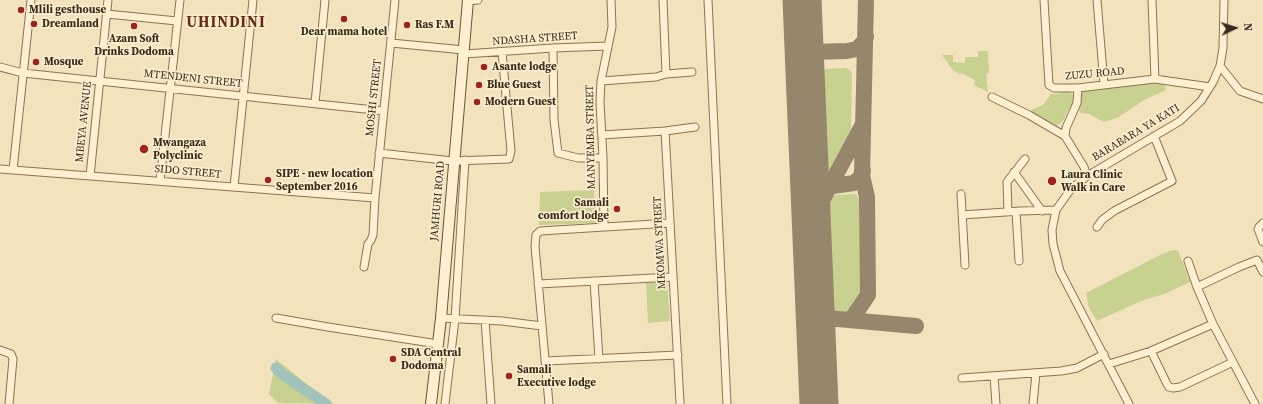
<!DOCTYPE html>
<html>
<head>
<meta charset="utf-8">
<style>
	body { margin:0 }
	#map { position:relative; width:1263px; height:404px; overflow:hidden; background:#f2e3bd; font-family:"Source Serif 4",serif }
	canvas { display:block }
	.north { position:absolute; left:1215px; top:8px; width:40px; height:40px; -webkit-text-stroke:3px #f8edcd; paint-order:stroke; rotate:86deg; font-size:11px; font-weight:700; line-height:16px; text-align:center; color:#392a1b }
	.north::after { content:''; display:block; margin:auto; width:14px; height:18px; background:#392a1b; clip-path:polygon(50% 0,100% 100%,50% 72%,0 100%) }
</style>
</head>
<body>
<div id="map">
<canvas width="1263" height="404"></canvas>
<div class="north">N</div>
</div>
<script>
const ctx = document.querySelector('canvas').getContext('2d');
ctx.lineJoin = 'round';
function fillPath(path, color) { ctx.fillStyle = color; ctx.fill(path, 'evenodd'); }
const shape = rows => new Path2D(rows.map(r => 'M' + r).join(''));
function strokePath(path, color, width, dash) { ctx.strokeStyle = color; ctx.lineWidth = width; ctx.lineCap = dash ? 'butt' : 'round'; ctx.setLineDash(dash || []); ctx.stroke(path); }
function label(font, color, halo, rows, align = 'center') {
  ctx.font = font + ' "Source Serif 4",serif'; ctx.lineWidth = 3.5; ctx.setLineDash([]); ctx.textBaseline = 'middle'; ctx.strokeStyle = halo; ctx.fillStyle = color; for (const [text, x, y, turn = 0] of rows) {
    ctx.save(); ctx.translate(x, y); ctx.rotate((+turn || 0) * Math.PI / 180); ctx.textAlign = isNaN(turn) ? turn : align; if (halo) ctx.strokeText(text, 0, 0); ctx.fillText(text, 0, 0); ctx.restore();
  }
}
const green = shape([
	[978,51,988,51,989,73,986,74,988,92,974,85,975,80,961,73,960,75,952,69,942,55,953,55,953,62,965,63,965,57,978,57],
	[846,68,851,71,852,75,851,130,831,170,826,171,823,169,820,74,826,69],
	[1156,82,1165,82,1166,90,1146,99,1117,118,1104,122,1089,114,1081,113,1077,107,1081,92,1099,88,1123,86],
	[1068,91,1073,95,1074,103,1068,110,1063,121,1057,126,1034,115,1031,110,1043,105,1051,94,1057,94],
	[594,190,596,223,539,225,540,192],
	[856,194,858,198,862,197,862,297,849,316,836,315,830,311,829,308,825,217,831,198,836,195],
	[1173,250,1178,250,1190,282,1164,294,1141,301,1097,321,1089,308,1086,293,1164,253],
	[661,281,667,281,670,321,648,323,646,283],
	[276,359,314,390,334,404,278,403,269,394]
]);
const river = shape([
	[276,368,282,374,326,404]
]);
const taxiway = shape([
	[804,40,809,47,819,51],
	[805,62,808,56,813,52,847,51,857,49,864,42,866,37],
	[811,196,818,188,854,183,862,176,863,170],
	[812,227,816,212,862,126],
	[815,317,916,326],
	[851,320,868,295,867,197,862,175,866,0]
]);
const runway = shape([
	[802,0,819,404]
]);
const street = shape([
	[663,0,666,74],
	[708,0,727,404],
	[1044,0,1049,85,1054,88,1078,88,1155,79,1210,87],
	[1097,0,1104,84],
	[1152,0,1155,79],
	[468,1,478,0],
	[107,14,177,21],
	[391,43,464,50],
	[553,48,554,120,558,153,578,158,603,158],
	[464,54,553,48,608,46],
	[1220,66,1240,91,1263,99],
	[0,67,23,73,384,111],
	[601,81,656,77,666,74,692,72],
	[1078,88,1077,103,1066,128,1065,136,1084,167,1087,176],
	[992,97,1029,115,1065,136],
	[315,103,325,0],
	[665,131,680,402,680,404],
	[602,135,665,131,695,127],
	[379,153,453,161,509,159,511,151,502,52],
	[0,169,375,198],
	[13,170,31,0],
	[1014,172,1042,211],
	[90,176,108,0],
	[160,181,180,0],
	[234,187,253,0],
	[961,194,965,265],
	[1008,212,1007,182,1025,159],
	[1016,212,1019,261],
	[962,215,1020,211,1056,210],
	[1263,223,1259,227,1258,229,1263,242],
	[604,227,603,158,600,102,601,81,612,27,611,0],
	[1097,227,1102,220,1114,211,1172,181,1154,136],
	[1188,261,1197,287,1213,324,1255,404],
	[364,267,368,244,371,240,373,235,375,198,395,0],
	[594,281,599,359],
	[538,284,673,277],
	[1197,287,1239,267,1257,260,1263,272],
	[276,318,328,327,438,344],
	[441,318,502,321,542,326],
	[485,320,491,404],
	[0,350,11,354,13,359,9,404],
	[1151,351,1167,384,1169,387,1173,388,1180,387,1233,362],
	[545,361,678,355],
	[1109,364,1151,351,1213,324],
	[994,376,996,404],
	[962,378,1061,371,1077,368,1104,354],
	[445,404,455,319,465,160],
	[549,404,535,246,536,235,540,231,670,223],
	[1033,404,1036,373],
	[1129,404,1060,271,1053,244,1052,230,1056,210,1071,189,1087,176,1180,121,1201,101,1213,82,1220,66,1223,48,1224,0]
]);
const secondary = shape([
	[431,404,441,318,468,0]
]);
const markers = [
	[21,10,4,"#a0211f"],
	[344,19,4,"#a0211f"],
	[34,24,4,"#a0211f"],
	[407,25,4,"#a0211f"],
	[134,26,4,"#a0211f"],
	[36,62,4,"#a0211f"],
	[484,67,4,"#a0211f"],
	[479,85,4,"#a0211f"],
	[477,102,4,"#a0211f"],
	[144,149,5,"#a0211f"],
	[268,180,4,"#a0211f"],
	[1052,181,5,"#a0211f"],
	[617,209,4,"#a0211f"],
	[393,359,4,"#a0211f"],
	[509,376,4,"#a0211f"]
];
const poiNames = [
	["Mlili gesthouse",29,10],
	["Dreamland",42,24],
	["Ras F.M",415,25],
	["Dear mama hotel",344,32,"center"],
	["Azam Soft",134,39,"center"],
	["Drinks Dodoma",134,52,"center"],
	["Mosque",44,62],
	["Asante lodge",492,67],
	["Blue Guest",487,85],
	["Modern Guest",485,102],
	["Mwangaza",153,143],
	["Polyclinic",153,156],
	["SIPE - new location",276,174],
	["September 2016",276,187],
	["Laura Clinic",1061,175],
	["Walk in Care",1061,188],
	["Samali",609,203,"right"],
	["comfort lodge",609,216,"right"],
	["SDA Central",401,353],
	["Dodoma",401,366],
	["Samali",517,370],
	["Executive lodge",517,383]
];
const streetNames = [
	["NDASHA STREET",535,39,-4],
	["ZUZU ROAD",1095,74,-5],
	["MTENDENI STREET",193,79,6],
	["MOSHI STREET",374,98,-84],
	["MBEYA AVENUE",84,122,-84],
	["BARABARA YA KATI",1136,133,-31],
	["MANYEMBA STREET",591,137,-91],
	["SIDO STREET",188,172,5],
	["JAMHURI ROAD",438,201,-85],
	["MKOMWA STREET",660,243,-93]
];
const districtNames = [
	["UHINDINI",226,23]
];
fillPath(green, '#c8d190');
strokePath(river, '#a1c3b9', 11);
strokePath(taxiway, '#96866c', 16);
strokePath(runway, '#96866c', 39);
strokePath(street, '#8b7354', 9);
strokePath(secondary, '#6d5338', 12);
strokePath(street, '#fcf0d1', 7);
strokePath(secondary, '#fcf0d1', 10);
for (const [x, y, r, color] of markers) { const dot = new Path2D(); dot.arc(x, y, r, 0, 2 * Math.PI); ctx.fillStyle = color; ctx.fill(dot); strokePath(dot, '#f8edcd', 1.5); }
label('bold 11px', '#392a1b', '#f8edcd', poiNames, 'left');
label('11px', '#392a1b', '#f8edcd', streetNames);
ctx.letterSpacing = '1px';
label('bold 15px', '#6a2916', '#f8edcd', districtNames);
ctx.letterSpacing = '0px';
</script>
</body>
</html>
